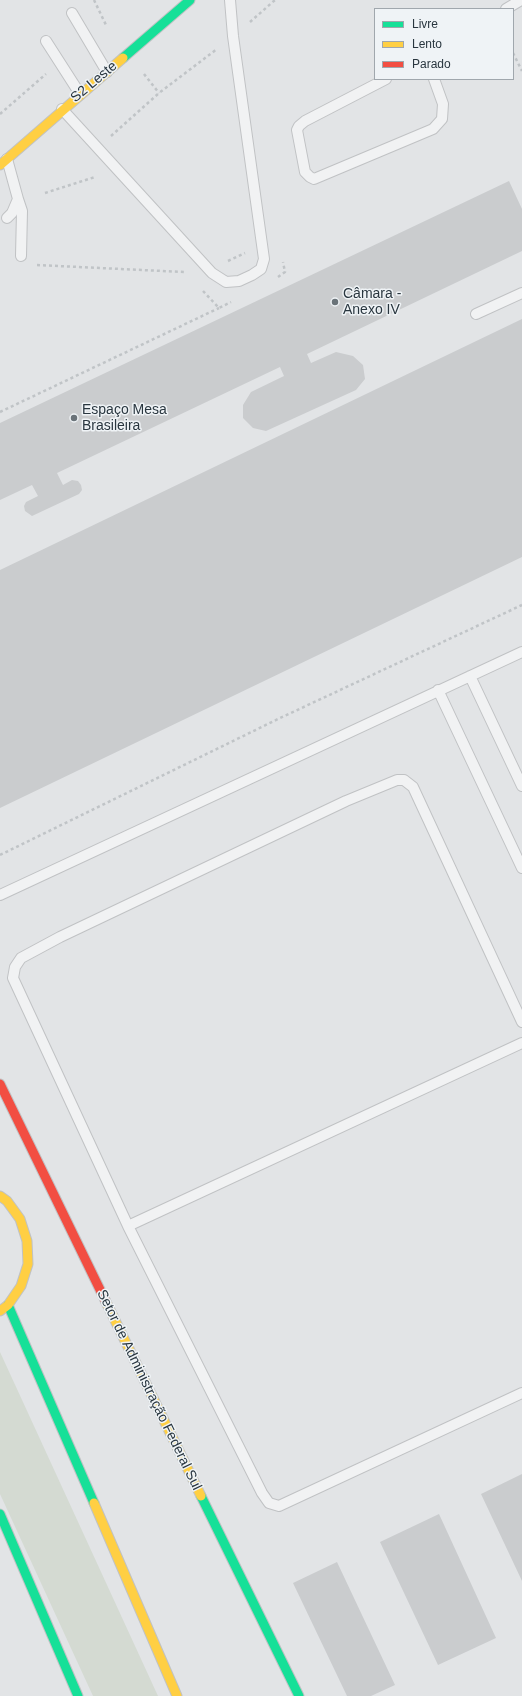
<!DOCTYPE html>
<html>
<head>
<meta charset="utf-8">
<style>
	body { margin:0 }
	#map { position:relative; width:522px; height:1696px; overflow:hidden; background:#e2e4e6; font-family:Helvetica,sans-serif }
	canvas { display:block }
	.legend { position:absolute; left:374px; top:8px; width:140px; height:72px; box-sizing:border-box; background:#eff3f6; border:1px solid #a0a7ad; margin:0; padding:5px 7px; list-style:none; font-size:12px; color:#29363f }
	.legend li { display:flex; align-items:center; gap:8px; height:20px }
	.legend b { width:20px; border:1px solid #a0a7ad }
</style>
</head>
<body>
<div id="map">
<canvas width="522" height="1696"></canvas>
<ul class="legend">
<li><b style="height:5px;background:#16e098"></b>Livre</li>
<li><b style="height:5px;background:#ffcf43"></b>Lento</li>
<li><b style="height:5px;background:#f24e42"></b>Parado</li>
</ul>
</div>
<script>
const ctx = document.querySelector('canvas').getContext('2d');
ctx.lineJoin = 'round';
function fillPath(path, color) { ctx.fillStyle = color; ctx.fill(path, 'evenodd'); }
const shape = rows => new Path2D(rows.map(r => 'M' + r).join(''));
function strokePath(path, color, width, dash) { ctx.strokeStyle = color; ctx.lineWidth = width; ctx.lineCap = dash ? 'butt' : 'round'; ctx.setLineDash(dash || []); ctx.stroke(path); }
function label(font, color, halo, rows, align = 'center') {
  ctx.font = font + ' Helvetica,sans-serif'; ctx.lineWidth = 3; ctx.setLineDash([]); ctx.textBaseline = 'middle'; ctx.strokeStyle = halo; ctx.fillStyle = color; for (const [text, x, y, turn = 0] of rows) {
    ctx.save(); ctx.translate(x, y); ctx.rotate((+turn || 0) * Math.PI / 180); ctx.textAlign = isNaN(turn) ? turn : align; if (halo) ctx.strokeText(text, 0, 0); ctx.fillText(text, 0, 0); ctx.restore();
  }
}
const green = shape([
	[0,1352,158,1696,93,1696,0,1494]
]);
const building = shape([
	[509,181,522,209,522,251,307,354,311,363,336,352,353,356,363,365,365,379,356,390,266,431,253,428,243,418,243,405,251,392,284,376,280,367,57,473,63,485,72,480,78,481,81,485,82,490,79,494,32,516,25,511,24,506,26,502,38,496,32,485,0,500,0,423],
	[522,319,522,557,0,808,0,570],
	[522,1474,522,1581,481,1494],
	[439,1514,496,1638,438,1665,380,1542],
	[337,1562,395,1685,371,1696,347,1696,293,1583]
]);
const path = shape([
	[94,0,106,25],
	[250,22,275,0],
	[513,53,522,71],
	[144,74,159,93],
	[0,114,46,74],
	[111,136,159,93,217,49],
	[45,193,95,177],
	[228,261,245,253],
	[37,265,184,272],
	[278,277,285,272,283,262],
	[203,291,219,308,231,302],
	[0,412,219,308],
	[0,855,278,719,522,605]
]);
const lane = shape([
	[506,9,521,0],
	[72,13,107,72],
	[46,41,80,94],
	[386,79,305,121,299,126,297,130,305,172,310,177,314,179,433,129,442,119,443,104,434,79],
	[62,109,212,273,226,282,239,281,252,275,261,269,264,259,233,36,230,0],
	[7,159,18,199,12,213,7,218],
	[18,199,22,211,21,256],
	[476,314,522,293],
	[470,676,522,786],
	[438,690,522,868],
	[0,895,522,652],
	[522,1022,413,787,404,780,397,780,346,801,60,937,21,958,15,967,13,978,128,1226,262,1493,269,1503,279,1506,522,1393],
	[128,1226,522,1043]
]);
const fast = shape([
	[123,58,190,0],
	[8,1305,94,1503],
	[201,1496,299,1696],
	[0,1514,78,1696]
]);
const slow = shape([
	[0,165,123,58],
	[0,1196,7,1201,20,1219,27,1241,28,1264,21,1286,8,1305,0,1311],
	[106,1302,201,1496],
	[94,1503,177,1696]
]);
const jam = shape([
	[0,1084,106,1302]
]);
const markers = [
	[335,302,4,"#6a7379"],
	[74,418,4,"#6a7379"]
];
const streetNames = [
	["S2 Leste",94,82,-40],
	["Setor de Administração Federal Sul",149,1390,64]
];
const poiNames = [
	["Câmara -",343,294],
	["Anexo IV",343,310],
	["Espaço Mesa",82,410],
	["Brasileira",82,426]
];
fillPath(green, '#d4dad2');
fillPath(building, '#caccce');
strokePath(lane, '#c0c2c4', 12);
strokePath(fast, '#c0c2c4', 11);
strokePath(slow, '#c0c2c4', 11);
strokePath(jam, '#c0c2c4', 11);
strokePath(path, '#c0c4c7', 2.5, [3, 3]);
strokePath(lane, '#f1f2f3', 10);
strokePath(fast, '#16e098', 9);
strokePath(slow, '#ffcf43', 9);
strokePath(jam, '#f24e42', 9);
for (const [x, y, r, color] of markers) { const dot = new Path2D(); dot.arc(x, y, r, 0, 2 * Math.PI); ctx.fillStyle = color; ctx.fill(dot); strokePath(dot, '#eff3f6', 1.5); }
label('14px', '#29363f', '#eff3f6', streetNames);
label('14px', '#29363f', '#eff3f6', poiNames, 'left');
</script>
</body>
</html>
